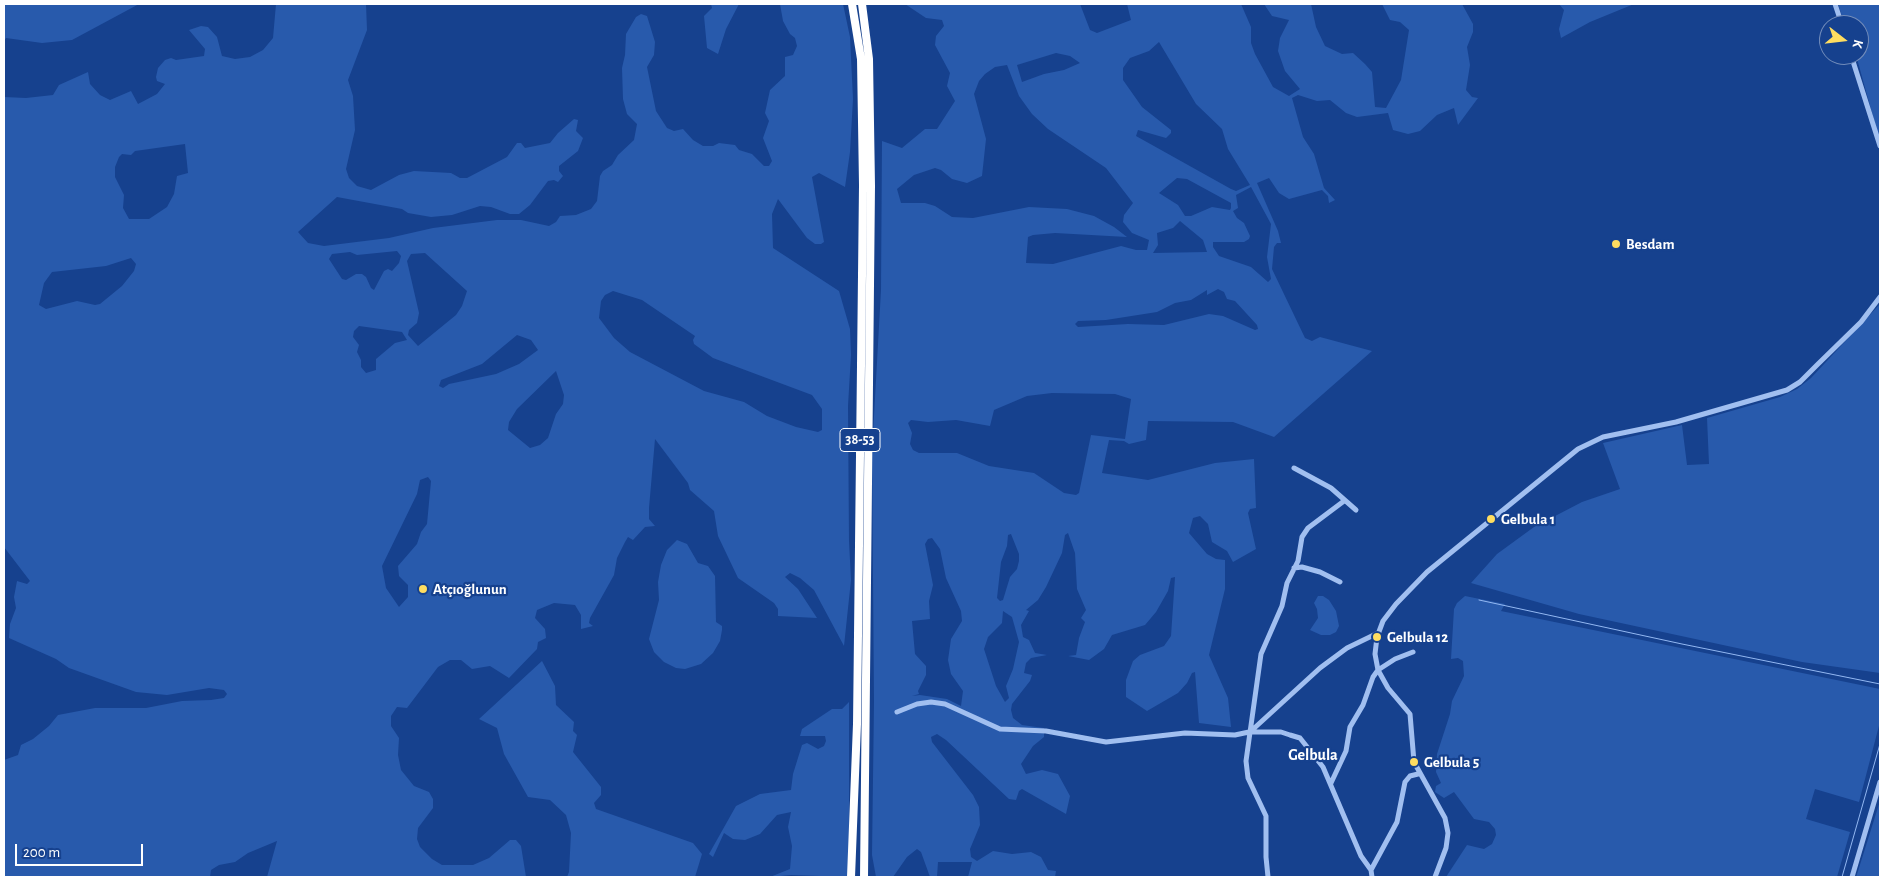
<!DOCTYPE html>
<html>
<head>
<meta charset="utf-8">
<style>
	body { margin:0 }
	#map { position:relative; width:1884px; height:881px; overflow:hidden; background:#16418e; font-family:"Alegreya Sans",sans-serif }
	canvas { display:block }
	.frame { position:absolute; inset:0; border:5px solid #fff; pointer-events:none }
	.north { position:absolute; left:1819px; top:15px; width:50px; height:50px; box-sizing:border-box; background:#16418e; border:1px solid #738dbb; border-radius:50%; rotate:106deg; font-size:14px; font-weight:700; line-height:20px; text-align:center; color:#fff }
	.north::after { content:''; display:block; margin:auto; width:18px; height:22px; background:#ffdd60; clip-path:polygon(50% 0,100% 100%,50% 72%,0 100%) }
	.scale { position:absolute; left:15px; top:844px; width:128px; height:22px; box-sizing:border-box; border:2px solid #fff; border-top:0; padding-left:6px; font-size:15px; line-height:18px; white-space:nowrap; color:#fff; -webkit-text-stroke:4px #16418e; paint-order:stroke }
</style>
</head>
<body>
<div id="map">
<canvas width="1884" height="881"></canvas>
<div class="frame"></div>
<div class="north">K</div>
<div class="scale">200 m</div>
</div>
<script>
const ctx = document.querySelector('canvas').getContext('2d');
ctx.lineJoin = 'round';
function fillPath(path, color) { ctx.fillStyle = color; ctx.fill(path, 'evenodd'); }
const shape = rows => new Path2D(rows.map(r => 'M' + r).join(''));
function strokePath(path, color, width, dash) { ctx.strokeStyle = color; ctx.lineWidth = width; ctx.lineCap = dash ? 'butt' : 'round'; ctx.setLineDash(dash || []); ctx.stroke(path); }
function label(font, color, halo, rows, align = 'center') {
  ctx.font = font + ' "Alegreya Sans",sans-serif'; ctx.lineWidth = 4.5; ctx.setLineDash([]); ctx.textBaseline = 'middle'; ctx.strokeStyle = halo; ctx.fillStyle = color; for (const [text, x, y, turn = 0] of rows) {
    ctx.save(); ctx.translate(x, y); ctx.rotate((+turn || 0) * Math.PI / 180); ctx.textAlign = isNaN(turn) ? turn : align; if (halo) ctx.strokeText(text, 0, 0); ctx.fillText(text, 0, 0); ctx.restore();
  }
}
const green = shape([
	[4,4,139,4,72,40,42,43,6,38,4,41],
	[276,4,366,4,367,30,348,80,353,96,355,130,346,169,349,178,357,186,371,190,399,175,414,171,451,173,460,178,467,178,507,157,517,143,521,143,525,148,550,143,558,133,574,119,578,120,576,131,583,138,578,151,559,166,559,171,563,176,558,182,554,180,548,181,530,205,519,214,510,214,491,207,480,206,452,215,431,217,408,213,402,209,337,197,298,232,308,243,324,246,389,238,433,228,497,220,521,220,549,226,556,222,560,216,576,215,591,209,597,201,600,176,603,171,612,165,618,155,634,140,637,124,627,114,623,99,622,68,625,55,626,34,636,17,641,14,647,16,655,42,654,55,647,67,656,111,667,128,674,131,683,129,693,140,703,146,713,146,719,143,735,145,739,150,752,154,764,166,769,166,772,161,763,138,769,121,765,113,770,90,785,76,785,57,793,55,797,46,795,38,790,34,783,21,780,4,843,4,850,37,853,99,850,152,845,187,819,173,812,177,824,242,821,244,815,244,807,238,778,199,772,214,773,248,839,291,850,329,851,355,848,406,849,541,851,580,844,646,814,590,800,578,790,573,785,577,798,589,817,618,778,616,778,609,774,603,738,578,718,536,714,511,690,490,688,483,655,439,649,508,649,519,655,526,645,527,633,540,628,537,625,542,617,558,614,575,590,618,589,623,593,626,581,629,581,615,575,605,554,603,537,610,535,618,545,629,546,638,538,642,537,649,509,678,490,666,472,669,461,660,450,660,438,667,407,708,397,707,391,716,391,726,399,738,398,755,401,770,414,786,429,792,433,799,433,808,418,828,417,839,420,847,432,859,442,865,473,865,489,858,510,840,516,840,521,846,526,877,267,877,277,841,248,853,235,862,219,865,211,870,210,877,4,877,4,760,18,755,21,745,33,739,49,726,58,715,95,708,146,708,182,701,211,700,224,698,227,694,224,690,209,688,167,695,136,692,69,668,56,659,9,638,10,624,16,608,14,597,17,581,27,584,30,581,4,547,4,97,26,98,53,95,59,85,88,72,90,84,100,95,110,100,131,91,138,104,157,94,165,84,157,81,156,77,158,68,165,60,171,58,176,60,204,56,205,49,189,30,201,26,208,27,217,37,222,56,235,59,250,57,263,50,273,38],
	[185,144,188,173,177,176,174,194,167,207,149,219,129,219,123,208,124,195,115,177,115,167,119,157,122,154,131,155,135,151],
	[397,251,401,256,399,263,392,271,388,269,384,271,374,290,371,288,366,277,362,274,356,274,346,280,342,279,329,259,332,254,350,252,357,255],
	[425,253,467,291,462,306,456,315,418,346,408,335,409,330,417,323,419,313,407,261,411,254],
	[131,258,136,264,134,271,122,286,100,304,95,305,77,301,46,309,39,305,44,283,52,272,106,266],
	[613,291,642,300,695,336,693,340,694,344,713,358,812,395,822,409,822,430,818,432,796,427,767,416,744,402,704,391,630,352,614,338,599,318,601,301,605,295],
	[359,326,402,332,407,340,395,343,376,359,376,370,366,373,361,367,361,360,357,352,359,345,353,337,354,331],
	[517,335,531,340,538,350,519,364,496,374,449,384,443,388,439,386,441,380,482,364],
	[556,371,564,395,563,404,556,414,548,438,540,445,530,448,508,430,509,422,517,409],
	[428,477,431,481,427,524,421,532,417,544,398,566,399,576,408,585,408,597,399,607,386,588,382,566,417,494,420,480],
	[711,4,739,4,726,29,718,54,707,48,704,16,712,8],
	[905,4,1080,4,1090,30,1097,33,1131,20,1127,4,1241,4,1251,27,1251,43,1255,54,1273,87,1289,96,1300,89,1285,71,1278,51,1280,38,1289,20,1272,16,1264,4,1311,4,1316,27,1325,46,1342,54,1353,53,1365,64,1372,72,1375,107,1386,108,1401,80,1409,30,1400,22,1390,20,1382,4,1462,4,1473,24,1473,32,1467,47,1470,65,1466,90,1472,97,1478,98,1458,125,1454,108,1437,115,1420,131,1408,134,1393,130,1388,113,1357,117,1346,113,1330,100,1317,101,1298,95,1292,98,1303,137,1314,154,1324,188,1335,200,1329,203,1328,196,1322,190,1289,199,1279,193,1269,178,1257,183,1278,231,1281,243,1277,243,1274,247,1272,269,1305,338,1312,341,1320,337,1372,351,1274,437,1233,422,1148,421,1146,440,1129,444,1124,441,1109,440,1102,473,1148,480,1215,463,1254,459,1256,508,1250,509,1248,513,1256,549,1233,562,1227,551,1212,542,1208,524,1200,516,1193,518,1189,533,1207,554,1216,559,1225,560,1225,589,1209,655,1228,698,1231,727,1199,723,1195,672,1192,673,1187,683,1178,693,1147,711,1126,697,1126,680,1133,661,1140,655,1164,646,1171,636,1175,577,1171,578,1168,591,1156,612,1145,625,1112,635,1104,649,1089,660,1068,656,1076,655,1079,638,1085,622,1081,618,1086,610,1077,589,1075,553,1068,533,1065,535,1062,553,1046,587,1038,600,1026,610,1029,611,1021,625,1023,637,1029,640,1035,653,1047,655,1031,658,1026,663,1024,673,1032,675,1030,681,1012,704,1011,710,1013,718,1022,725,1044,728,1044,737,1033,746,1021,764,1026,774,1042,770,1058,774,1070,796,1066,814,1022,789,1019,791,1016,800,1009,799,946,740,937,734,931,737,932,742,973,795,979,807,980,825,970,849,971,857,977,861,993,851,1012,854,1031,852,1041,857,1048,870,1056,871,1055,877,968,877,972,862,938,862,937,877,930,877,921,852,917,849,907,857,893,877,876,877,872,855,874,702,872,452,881,290,882,141,902,148,925,129,937,129,955,101,947,86,950,73,935,45,936,36,944,26,942,20,926,18],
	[1159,42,1196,104,1222,129,1228,149,1250,185,1236,191,1231,189,1136,136,1138,130,1166,138,1171,133,1171,130,1142,107,1123,80,1123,68,1130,58,1149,51],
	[1056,53,1070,56,1080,63,1064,70,1044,74,1022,82,1017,65],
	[1007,65,1019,96,1032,114,1048,129,1106,168,1133,203,1124,215,1123,222,1132,233,1149,240,1147,250,1136,250,1121,246,1053,264,1026,263,1028,237,1033,235,1055,233,1127,237,1114,227,1094,216,1067,209,1029,207,973,218,952,217,935,206,925,203,901,203,897,189,914,175,935,168,941,170,952,179,967,183,982,176,986,139,974,94,979,81,985,74,995,67],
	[1177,178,1187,179,1231,203,1231,208,1230,210,1212,207,1191,216,1185,216,1178,205,1159,193],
	[1251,187,1271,224,1267,257,1271,279,1268,282,1251,267,1219,256,1213,247,1213,242,1244,242,1249,239,1250,236,1244,223,1237,218,1233,211,1238,208,1236,195],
	[1180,221,1203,240,1207,252,1153,253,1158,245,1157,233,1173,228],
	[1218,289,1224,292,1227,299,1235,301,1257,325,1258,329,1255,330,1223,316,1209,314,1164,325,1128,324,1078,327,1075,324,1078,321,1106,320,1157,312,1175,303,1191,300,1207,290,1207,295],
	[1052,393,1115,394,1131,399,1125,439,1091,435,1079,493,1076,495,1064,493,1034,473,989,466,957,453,919,453,913,450,910,444,912,433,908,423,911,420,928,422,956,420,990,426,994,410,1027,396],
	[1011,534,1019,554,1019,561,1017,569,1010,577,1003,600,1000,601,997,598,1001,562,1007,546,1008,535],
	[932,538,940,549,946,578,961,611,962,621,951,639,948,660,951,674,963,691,961,706,947,699,920,695,912,696,919,694,918,691,926,675,926,666,915,654,912,621,930,619,929,601,933,585,925,544,928,539],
	[1003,611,1012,617,1019,642,1013,669,1006,686,1009,698,1005,702,996,686,984,649,988,637,1002,623],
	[1559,4,1634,4,1590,22,1561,38,1559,29,1564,10],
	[1838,4,1880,4,1880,142,1856,55,1859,55,1859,25,1845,25],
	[1880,304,1880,673,1802,662,1579,614,1471,583,1497,554,1534,527,1582,502,1620,489,1603,443,1682,425,1687,465,1709,464,1707,418,1780,397,1797,389,1811,378],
	[677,540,687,544,698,563,708,566,715,576,716,622,722,626,722,630,720,641,713,653,701,664,685,669,676,668,664,662,654,652,649,639,659,600,658,582,661,565,667,550],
	[1318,596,1323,596,1329,600,1336,611,1339,626,1336,632,1330,635,1321,635,1310,630,1318,618,1317,609,1314,603],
	[1465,596,1505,604,1501,611,1880,689,1880,722,1859,802,1815,789,1806,819,1850,832,1837,877,1446,877,1467,845,1484,849,1492,844,1496,835,1495,829,1489,822,1474,819,1454,792,1444,798,1435,792,1436,786,1441,783,1436,772,1437,754,1450,714,1452,701,1464,676,1463,661,1458,658,1451,659,1454,609,1457,603],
	[542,661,555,686,556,705,574,722,573,731,577,735,573,752,601,787,601,795,594,803,596,809,693,843,702,854,695,877,567,877,569,872,571,833,566,815,550,800,528,797,504,754,497,728,479,719],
	[849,702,849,877,791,875,770,877,790,869,792,846,788,827,791,812,777,815,760,834,745,840,733,839,724,833,713,857,709,854,736,806,760,794,791,790,793,774,802,745,807,743,818,749,824,746,826,741,825,736,800,736,802,729,832,709,842,709],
	[1880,801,1880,877,1856,877,1858,871]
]);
const stream = shape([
	[1479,600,1682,644,1880,684],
	[1842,877,1880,744]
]);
const minor = shape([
	[1835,4,1842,25],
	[1851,55,1880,146],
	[1294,468,1331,488,1356,510],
	[1294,568,1302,567,1320,572,1340,582],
	[897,712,917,704,931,702,945,704,1000,729,1046,731,1106,742,1185,733,1235,735,1249,732,1281,732,1290,735,1300,738,1323,767,1361,856,1371,870],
	[1250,732,1320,668,1347,648,1378,633],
	[1331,783,1346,751,1350,727,1363,705,1373,677,1378,670,1395,659,1413,652],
	[1268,877,1266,857,1266,816,1248,778,1246,761,1261,654,1282,606,1287,583,1298,561,1302,537,1308,528,1344,501],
	[1372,877,1371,870,1397,822,1405,782,1410,776,1418,774],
	[1435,877,1446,848,1448,833,1445,818,1414,762,1410,714,1388,688,1378,670,1375,654,1377,637,1383,621,1396,604,1427,572,1578,449,1603,437,1676,422,1787,390,1800,382,1817,365,1861,322,1880,297],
	[1852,877,1880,782]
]);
const highway = shape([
	[862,4,869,59,871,186,864,877],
	[851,877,857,724,863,185,861,59,852,4]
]);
const markers = [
	[1616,244,5,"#ffdd60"],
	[1491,519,5,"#ffdd60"],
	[423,589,5,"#ffdd60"],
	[1377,637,5,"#ffdd60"],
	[1414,762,5,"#ffdd60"]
];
const shields = [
	[860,440,40]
];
const shieldNames = [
	["38-53",860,440]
];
const poiNames = [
	["Besdam",1626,244],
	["Gelbula 1",1501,519],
	["Atçıoğlunun",433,589],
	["Gelbula 12",1387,637],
	["Gelbula 5",1424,762]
];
const neighbourhoodNames = [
	["Gelbula",1313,755]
];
fillPath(green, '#285aac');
strokePath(stream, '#93b8f2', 1);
strokePath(minor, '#a1bff0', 5);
strokePath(highway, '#fff', 8);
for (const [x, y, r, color] of markers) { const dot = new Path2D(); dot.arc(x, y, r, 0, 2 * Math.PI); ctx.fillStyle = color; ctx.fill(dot); strokePath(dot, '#16418e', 2); }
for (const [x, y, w] of shields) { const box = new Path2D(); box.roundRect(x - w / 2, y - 11.5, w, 23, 4); ctx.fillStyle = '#16418e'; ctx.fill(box); strokePath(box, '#fff', 1); }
label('bold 14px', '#fff', null, shieldNames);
label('bold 15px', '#fff', '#16418e', poiNames, 'left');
label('bold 16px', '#fff', '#16418e', neighbourhoodNames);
</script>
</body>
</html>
